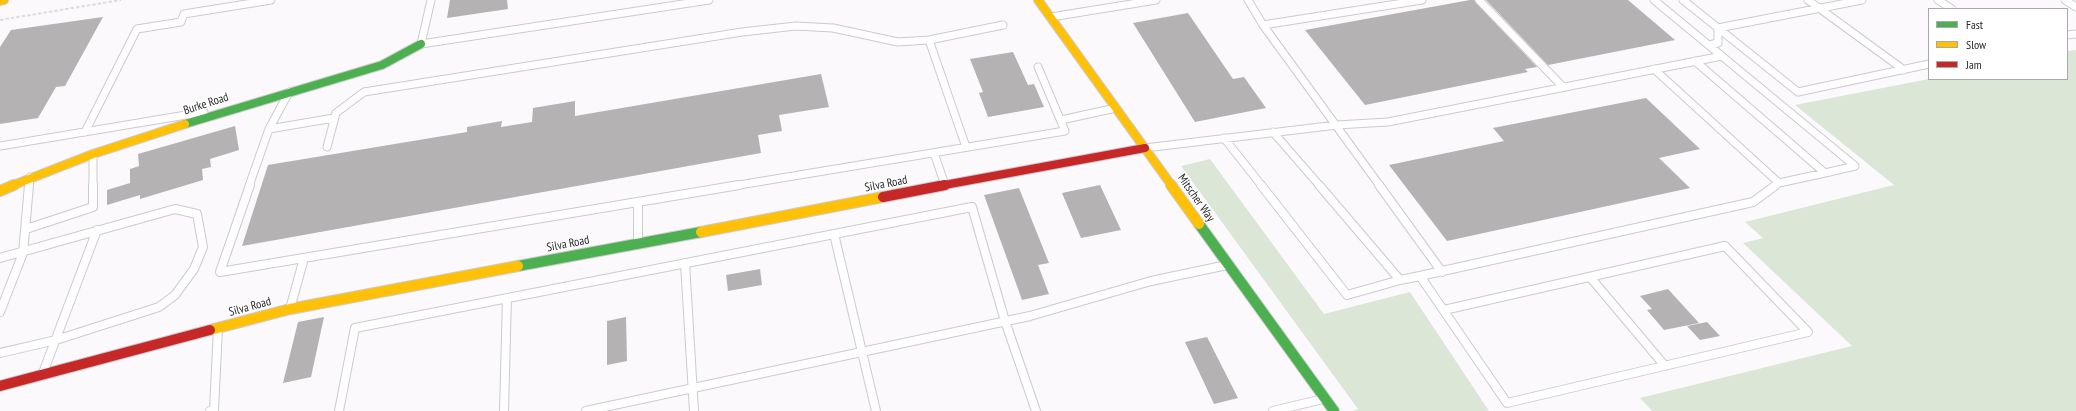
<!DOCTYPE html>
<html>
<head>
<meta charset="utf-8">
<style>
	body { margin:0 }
	#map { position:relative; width:2076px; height:411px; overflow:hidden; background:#fbf9fc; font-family:"PT Sans Narrow",sans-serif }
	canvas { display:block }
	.legend { position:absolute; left:1928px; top:8px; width:140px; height:72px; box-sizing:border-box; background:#fff; border:1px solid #a9a9a9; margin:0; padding:5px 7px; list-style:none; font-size:12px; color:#292729 }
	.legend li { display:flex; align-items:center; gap:8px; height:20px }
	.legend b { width:20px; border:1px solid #a9a9a9 }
</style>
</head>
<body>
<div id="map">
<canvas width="2076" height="411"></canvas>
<ul class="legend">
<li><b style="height:5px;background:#4caf50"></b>Fast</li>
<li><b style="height:5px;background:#ffc107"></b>Slow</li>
<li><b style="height:5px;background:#c62828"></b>Jam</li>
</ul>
</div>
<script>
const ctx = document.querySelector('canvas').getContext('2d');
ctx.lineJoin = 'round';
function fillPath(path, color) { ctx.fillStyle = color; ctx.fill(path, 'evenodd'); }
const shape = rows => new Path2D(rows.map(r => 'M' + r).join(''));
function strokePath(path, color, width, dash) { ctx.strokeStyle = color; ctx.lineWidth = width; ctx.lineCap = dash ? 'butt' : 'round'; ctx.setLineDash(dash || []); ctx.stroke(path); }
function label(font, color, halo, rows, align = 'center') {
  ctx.font = font + ' "PT Sans Narrow",sans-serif'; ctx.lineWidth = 3; ctx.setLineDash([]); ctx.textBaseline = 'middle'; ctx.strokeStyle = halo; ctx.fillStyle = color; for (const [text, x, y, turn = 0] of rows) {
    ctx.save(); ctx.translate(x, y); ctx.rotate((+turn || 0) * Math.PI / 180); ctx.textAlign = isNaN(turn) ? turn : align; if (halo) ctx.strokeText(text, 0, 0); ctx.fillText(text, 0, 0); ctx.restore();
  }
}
const green = shape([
	[2076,50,2076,411,1652,411,1640,398,1852,346,1743,243,1763,238,1745,222,1894,185,1795,105,1929,79,2067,79,2067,51],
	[1210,159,1324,314,1410,292,1489,411,1353,411,1358,409,1181,166]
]);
const building = shape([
	[450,0,507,0,508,9,447,18],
	[1470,0,1474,0,1537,67,1525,69,1528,72,1365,105,1305,30],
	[1486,0,1628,0,1675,40,1548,65],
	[1188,13,1233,79,1244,77,1266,108,1195,122,1133,23],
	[103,17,65,86,56,87,38,118,0,124,0,47,11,30],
	[1013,52,1028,85,1034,84,1044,107,988,117,979,93,983,92,970,59],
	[821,74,829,107,779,115,782,131,758,135,761,153,242,246,268,165,467,132,467,127,502,121,501,127,532,122,533,108,575,101,575,116],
	[1646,98,1700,149,1659,158,1690,188,1447,241,1389,165,1504,141,1493,128],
	[235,126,239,150,210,159,211,167,202,169,203,180,140,199,140,195,107,205,107,190,130,183,130,169,139,166,138,154],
	[1100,185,1121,230,1081,238,1062,193],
	[1019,188,1049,263,1038,265,1049,294,1022,300,984,195],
	[760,269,762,285,728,291,726,275],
	[1668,289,1699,323,1664,330,1647,310,1652,309,1640,296],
	[324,317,311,377,283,383,298,322],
	[626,317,627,361,607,365,607,321],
	[1707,322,1720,336,1700,340,1687,326],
	[1207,337,1238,398,1214,404,1185,342]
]);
const path = shape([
	[0,20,121,0]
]);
const laneFar1 = shape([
	[431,0,421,44,709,0],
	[1248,0,1263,25,1380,186],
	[1479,0,1563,87],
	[1654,0,1855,166,1825,173],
	[1683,0,1798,92,1929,64],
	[1808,0,1904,70],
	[1938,0,1952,9],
	[2065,0,2076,7],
	[1051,17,1156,0],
	[1263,25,1422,0],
	[2067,35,2076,34],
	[929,40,966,147],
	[1709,45,1718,43,1718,28,1862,0],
	[1654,69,1779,183,1825,173,1695,61],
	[1061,120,1116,108],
	[269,129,334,118],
	[85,132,137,29,181,22,184,14,271,0],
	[1273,132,1320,186],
	[1224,138,1262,186],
	[0,146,204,112],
	[327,147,336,113,364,92,742,32,796,26,833,28,898,42,929,40,1003,25],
	[1145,148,1337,125,1388,122,1722,56],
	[934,153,945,185],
	[93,154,93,186],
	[29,186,30,177],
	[249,186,269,129,289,92],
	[733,186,1065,131,1038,67],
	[1774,186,1779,183]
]);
const lane = shape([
	[250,185,220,272,739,185],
	[1261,185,1347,295,1400,280,1319,185],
	[1379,185,1442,272],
	[638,202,638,243],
	[26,229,93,207,93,185],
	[834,234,876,411],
	[0,258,175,209,197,214,203,247,194,269,175,295,159,307,56,340,0,353],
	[685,263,694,411],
	[1590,277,1665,366],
	[1400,280,1420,276],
	[290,309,304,258],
	[1444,310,1725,246,1808,332,1507,403,1420,276,1753,202,1776,185],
	[0,312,23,253,29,185],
	[43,373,97,230],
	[210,411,214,410,218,328],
	[339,411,355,328,972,207,1005,321,1036,411],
	[504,411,507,298],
	[586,411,1030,316,1151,281,1227,265],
	[1273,411,1323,399]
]);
const fastFar1 = shape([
	[185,124,382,65,421,44]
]);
const fast = shape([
	[1199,224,1334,411],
	[518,266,701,232]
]);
const slowFar1 = shape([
	[1038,0,1172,186],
	[0,1,4,0],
	[11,186,93,154,185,124]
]);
const slow = shape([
	[1171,185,1199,224],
	[0,191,14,185],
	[701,232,883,197],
	[210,330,290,309,518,266]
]);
const jamFar1 = shape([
	[939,186,1145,148]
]);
const jam = shape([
	[883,197,945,185],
	[0,386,210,330]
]);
const streetNames = [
	["Burke Road",206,104,-18],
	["Silva Road",886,184,-11],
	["Mitscher Way",1196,198,55],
	["Silva Road",568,244,-11],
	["Silva Road",250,307,-15]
];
fillPath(green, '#dce6d7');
fillPath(building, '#b4b2b3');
strokePath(laneFar1, '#cccacd', 9);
strokePath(lane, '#cccacd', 10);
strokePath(fastFar1, '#cccacd', 10);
strokePath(fast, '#cccacd', 12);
strokePath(slowFar1, '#cccacd', 10);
strokePath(slow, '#cccacd', 12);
strokePath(jamFar1, '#cccacd', 10);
strokePath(jam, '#cccacd', 12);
strokePath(path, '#ddd', 2, [3.5, 2]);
strokePath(laneFar1, '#fefeff', 7);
strokePath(lane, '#fefeff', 8);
strokePath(fastFar1, '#4caf50', 8);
strokePath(fast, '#4caf50', 10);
strokePath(slowFar1, '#ffc107', 8);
strokePath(slow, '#ffc107', 10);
strokePath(jamFar1, '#c62828', 8);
strokePath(jam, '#c62828', 10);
label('12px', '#292729', '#fff', streetNames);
</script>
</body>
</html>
